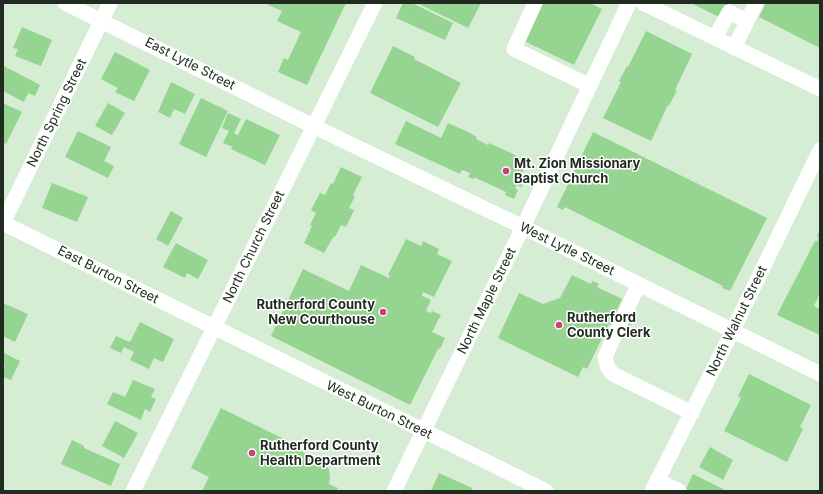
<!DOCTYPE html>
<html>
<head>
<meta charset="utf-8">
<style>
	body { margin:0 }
	#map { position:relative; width:823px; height:494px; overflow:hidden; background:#d5edd3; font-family:Inter,sans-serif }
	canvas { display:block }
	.frame { position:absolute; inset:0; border:4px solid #222b21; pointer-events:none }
</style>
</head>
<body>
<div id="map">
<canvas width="823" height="494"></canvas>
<div class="frame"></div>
</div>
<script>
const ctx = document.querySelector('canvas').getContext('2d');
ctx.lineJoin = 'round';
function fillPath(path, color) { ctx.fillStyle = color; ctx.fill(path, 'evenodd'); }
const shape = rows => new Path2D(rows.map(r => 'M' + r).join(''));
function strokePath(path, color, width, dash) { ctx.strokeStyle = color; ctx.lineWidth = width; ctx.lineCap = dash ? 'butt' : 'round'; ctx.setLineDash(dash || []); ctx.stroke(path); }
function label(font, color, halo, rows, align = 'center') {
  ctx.font = font + ' Inter,sans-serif'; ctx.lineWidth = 3; ctx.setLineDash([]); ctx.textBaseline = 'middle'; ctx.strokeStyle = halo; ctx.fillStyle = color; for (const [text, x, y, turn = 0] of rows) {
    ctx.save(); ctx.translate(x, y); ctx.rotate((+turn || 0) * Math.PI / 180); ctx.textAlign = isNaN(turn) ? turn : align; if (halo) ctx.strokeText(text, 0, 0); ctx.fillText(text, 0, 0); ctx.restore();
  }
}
const building = shape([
	[264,3,346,3,307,85,278,72,284,58,288,60,301,32,277,21,282,11],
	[403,3,412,3,453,23,445,40,396,18],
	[417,3,481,3,468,28],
	[543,3,590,3,602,9,574,65,524,41],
	[691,3,729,3,721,18],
	[766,3,820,3,820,48,759,17],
	[22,27,52,40,41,66,15,56,18,49,13,48],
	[646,31,692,54,675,90,677,90,669,106,668,105,651,141,603,118,621,82,619,81,627,66,628,67],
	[393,46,415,57,414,59,461,83,438,127,370,93],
	[115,52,150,70,134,101,115,92,118,88,101,79],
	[4,66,40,85,35,96,28,93,24,102,3,91],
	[171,82,195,94,185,114,174,109,170,118,158,112],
	[201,98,228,111,206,157,179,144],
	[3,103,22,112,6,144,3,142],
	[108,103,125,113,112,135,95,126],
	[228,113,241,119,234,133,238,135,246,119,280,135,265,165,231,149,233,147,223,143,229,131,222,128],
	[406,121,441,138,448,123,466,131,477,137,476,139,488,145,489,143,526,160,523,166,525,167,521,177,525,179,521,187,517,185,515,188,518,190,514,199,505,195,506,192,474,177,474,179,468,177,470,173,462,170,460,174,395,144],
	[78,131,111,147,104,161,114,166,108,178,65,157],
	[593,132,767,218,730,291,722,288,723,286,565,207,563,210,557,207],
	[341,167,362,177,353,195,355,196,349,208,354,210,346,227,341,225,335,237,334,236,324,253,304,243,312,226,310,225,316,213,311,210,320,193,325,195,331,183,333,184],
	[52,183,88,197,77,222,42,208],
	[171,211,183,218,168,246,156,239],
	[820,230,820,293,814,306,820,309,820,335,777,315,815,241,817,241,819,238,817,236],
	[406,239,421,246,423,241,439,249,437,254,452,261,434,297,423,292,422,296,431,300,426,311,431,313,432,311,441,315,432,332,445,338,440,349,438,349,410,405,271,336,303,269,349,291,361,265,389,278,390,276,388,275],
	[176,243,208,260,198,279,187,273,185,278,163,267],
	[572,275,591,284,592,281,599,284,597,287,622,299,614,316,631,324,626,332,609,324,587,369,583,367,578,377,498,338,519,293,543,304,560,298],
	[3,303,28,314,15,342,3,336],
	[140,322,174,339,163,362,154,358,149,369,130,360,134,352,124,347,121,353,110,348,116,336,130,342],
	[4,353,20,361,11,380,3,377,3,370,5,366,3,365],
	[749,374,811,405,800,427,803,429,787,462,724,431,741,398,738,396],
	[133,380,155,389,151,397,156,399,150,412,145,409,141,420,107,404,113,392,125,397],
	[221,408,296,445,295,448,322,462,329,469,330,478,329,484,338,488,336,491,202,491,209,477,191,468],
	[115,421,138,433,124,458,102,446],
	[72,440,84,446,84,448,120,464,111,486,61,464],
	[710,447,733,460,723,480,699,467],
	[439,473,472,488,471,491,431,491],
	[693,474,727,491,685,491]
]);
const minor = shape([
	[65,3,313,126,523,227,820,374],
	[535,3,514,49,590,86],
	[643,3,820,89],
	[715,38,729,12,747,21],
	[734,48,756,3],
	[3,223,546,491],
	[3,223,110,3],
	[622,320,639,284],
	[618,328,605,357,608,368,613,374,692,413],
	[657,480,679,491],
	[133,491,375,3],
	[394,491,523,227,629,3],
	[652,491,733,330,820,150]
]);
const markers = [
	[506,171,4,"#cb4178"],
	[383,312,4,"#cb4178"],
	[559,325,4,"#cb4178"],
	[252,453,4,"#cb4178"]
];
const streetNames = [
	["East Lytle Street",190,64,27],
	["North Spring Street",57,113,-64],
	["North Church Street",254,247,-64],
	["West Lytle Street",567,249,26],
	["East Burton Street",108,275,27],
	["North Maple Street",487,301,-64],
	["North Walnut Street",737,321,-64],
	["West Burton Street",379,410,26]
];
const poiNames = [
	["Mt. Zion Missionary",514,164],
	["Baptist Church",514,179],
	["Rutherford County",375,305,"right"],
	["New Courthouse",375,320,"right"],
	["Rutherford",567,318],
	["County Clerk",567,333],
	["Rutherford County",260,446],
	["Health Department",260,461]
];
fillPath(building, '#96d492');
strokePath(minor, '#fff', 15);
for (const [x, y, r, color] of markers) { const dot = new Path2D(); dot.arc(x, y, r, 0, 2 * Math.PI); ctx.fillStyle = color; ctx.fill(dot); strokePath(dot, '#fff', 1.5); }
label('13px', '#222b21', '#fff', streetNames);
label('bold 13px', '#222b21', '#fff', poiNames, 'left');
</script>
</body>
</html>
